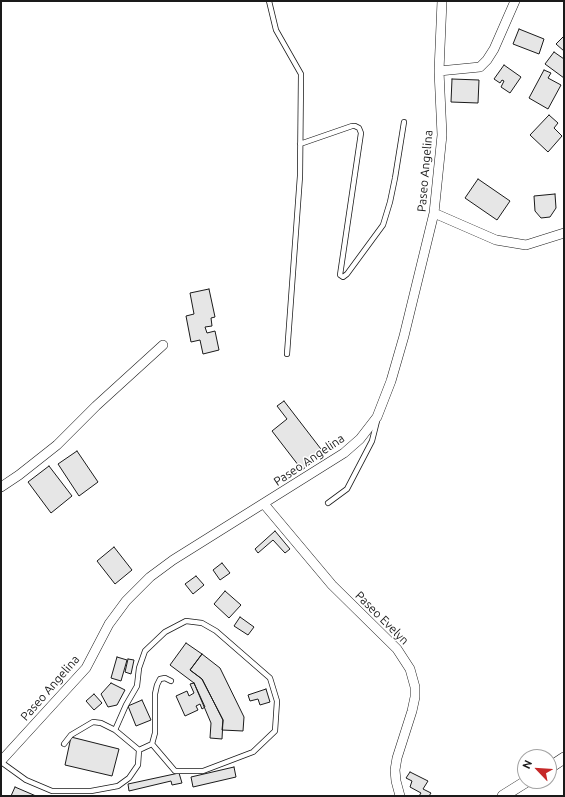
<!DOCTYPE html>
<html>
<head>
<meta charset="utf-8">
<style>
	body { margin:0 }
	#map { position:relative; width:565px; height:797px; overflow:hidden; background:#fff; font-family:Ubuntu,sans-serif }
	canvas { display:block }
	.frame { position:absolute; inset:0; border:2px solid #1a1a1a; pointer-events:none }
	.north { position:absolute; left:517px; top:749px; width:40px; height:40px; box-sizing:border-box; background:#fff; border:1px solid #a3a3a3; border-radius:50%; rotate:295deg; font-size:11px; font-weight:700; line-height:16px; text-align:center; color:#1a1a1a }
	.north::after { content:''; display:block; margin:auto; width:14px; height:18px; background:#c62828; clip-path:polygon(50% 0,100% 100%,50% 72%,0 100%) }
</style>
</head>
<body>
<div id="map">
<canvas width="565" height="797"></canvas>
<div class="frame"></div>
<div class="north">N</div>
</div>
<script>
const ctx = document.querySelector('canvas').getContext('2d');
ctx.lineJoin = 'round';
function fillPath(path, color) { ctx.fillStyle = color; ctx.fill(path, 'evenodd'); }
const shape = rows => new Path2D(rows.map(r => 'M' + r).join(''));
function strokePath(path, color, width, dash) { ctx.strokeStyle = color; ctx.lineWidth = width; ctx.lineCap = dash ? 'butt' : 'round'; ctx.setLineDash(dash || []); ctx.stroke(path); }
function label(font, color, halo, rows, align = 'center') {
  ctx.font = font + ' Ubuntu,sans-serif'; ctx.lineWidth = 3; ctx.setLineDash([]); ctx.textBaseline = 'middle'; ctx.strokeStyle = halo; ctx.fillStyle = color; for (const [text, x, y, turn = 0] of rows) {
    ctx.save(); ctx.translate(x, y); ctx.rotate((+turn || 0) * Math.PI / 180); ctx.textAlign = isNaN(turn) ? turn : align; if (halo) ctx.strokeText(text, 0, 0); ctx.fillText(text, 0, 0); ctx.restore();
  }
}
const building = shape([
	[519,29,544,39,539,54,513,44,519,29],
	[564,36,564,51,556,44,564,36],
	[554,52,564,59,564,78,545,64,554,52],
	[504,65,521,77,510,93,501,87,504,81,502,80,500,83,494,79,504,65],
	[544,70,551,73,548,78,561,85,548,109,529,98,544,70],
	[452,79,479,80,478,103,451,102,452,79],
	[549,115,558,123,554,128,562,136,548,152,530,135,549,115],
	[478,179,510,201,497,220,465,198,478,179],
	[555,194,556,208,550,217,541,218,535,211,534,196,555,194],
	[209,289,215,317,211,318,212,326,205,327,207,333,215,331,219,350,203,354,200,340,191,342,186,316,194,314,190,293,209,289],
	[284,401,324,453,302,470,272,431,287,419,277,406,284,401],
	[77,451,98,482,79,496,58,464,77,451],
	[49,466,72,496,51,513,28,482,49,466],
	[275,531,290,549,285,553,273,540,258,553,255,549,275,531],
	[114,547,132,570,115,584,97,561,114,547],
	[222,563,230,573,220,580,213,570,222,563],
	[196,576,204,585,193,594,185,584,196,576],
	[225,591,241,605,229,618,214,604,225,591],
	[240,617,254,627,248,635,234,626,240,617],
	[186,643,202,654,190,670,202,679,223,720,222,739,210,738,211,723,194,683,170,665,186,643],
	[202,654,220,668,244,717,243,731,222,730,223,720,202,679,190,670,202,654],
	[117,657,127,660,121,681,111,678,117,657],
	[128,659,134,660,131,674,125,672,128,659],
	[111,683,125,690,117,705,108,707,101,694,111,683],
	[194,683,205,707,202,709,200,704,196,706,198,710,185,716,176,696,187,691,189,696,194,693,190,684,194,683],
	[266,689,270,702,260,705,258,699,250,701,248,695,266,689],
	[94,694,102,703,94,710,86,701,94,694],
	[142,700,151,720,136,726,128,706,142,700],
	[71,737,119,749,112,776,65,765,71,737],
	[234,767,236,777,193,787,191,777,234,767],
	[410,772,428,781,423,789,431,793,429,796,419,796,421,793,410,787,412,781,406,778,410,772],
	[179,773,182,783,172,785,171,781,129,791,128,784,179,773],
	[15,787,36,796,11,796,15,787]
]);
const service = shape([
	[269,1,276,30,301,74,300,176,287,354],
	[300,144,352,126,355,126,359,128,361,133,340,275,343,277,347,274,383,225,390,202,395,178,404,122],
	[328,503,347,489,372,441,377,421],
	[115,730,126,705,137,686,139,668,145,651,165,632,186,621,202,623,216,631,270,678,277,701,275,731,253,752,203,771,175,771,152,744],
	[139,750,152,744,155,733,155,694,157,685,160,679,165,678,171,681],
	[1,762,26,780,52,791,91,791,118,786,129,778,138,765,139,750,115,730,101,723,93,722,71,735,64,744]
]);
const minor = shape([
	[439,71,480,67,487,60,494,49,515,1],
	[434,213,496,240,526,245,564,233],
	[1,487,19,475,57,445,96,406,163,345],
	[264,504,332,585,397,649,410,669,415,687,415,697,412,711,397,758,395,770,396,781,400,796],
	[1,761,86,668,109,624,126,601,150,577,173,560,344,453,360,439,377,417,391,381,404,336,434,213,442,135,439,71,442,1]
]);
const tertiary = shape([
	[549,768,564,758],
	[503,796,527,781]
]);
const streetNames = [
	["Paseo Angelina",425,171,-85],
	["Paseo Angelina",309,460,-34],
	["Paseo Evelyn",382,618,45],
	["Paseo Angelina",50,688,-49]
];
fillPath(building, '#e6e6e6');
strokePath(building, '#1a1a1a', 1);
strokePath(service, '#1a1a1a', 6);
strokePath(minor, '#1a1a1a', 10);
strokePath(tertiary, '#1a1a1a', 12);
strokePath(service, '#fff', 4.5);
strokePath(minor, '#fff', 9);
strokePath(tertiary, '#fff', 11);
label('12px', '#1a1a1a', '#fff', streetNames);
</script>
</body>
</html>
